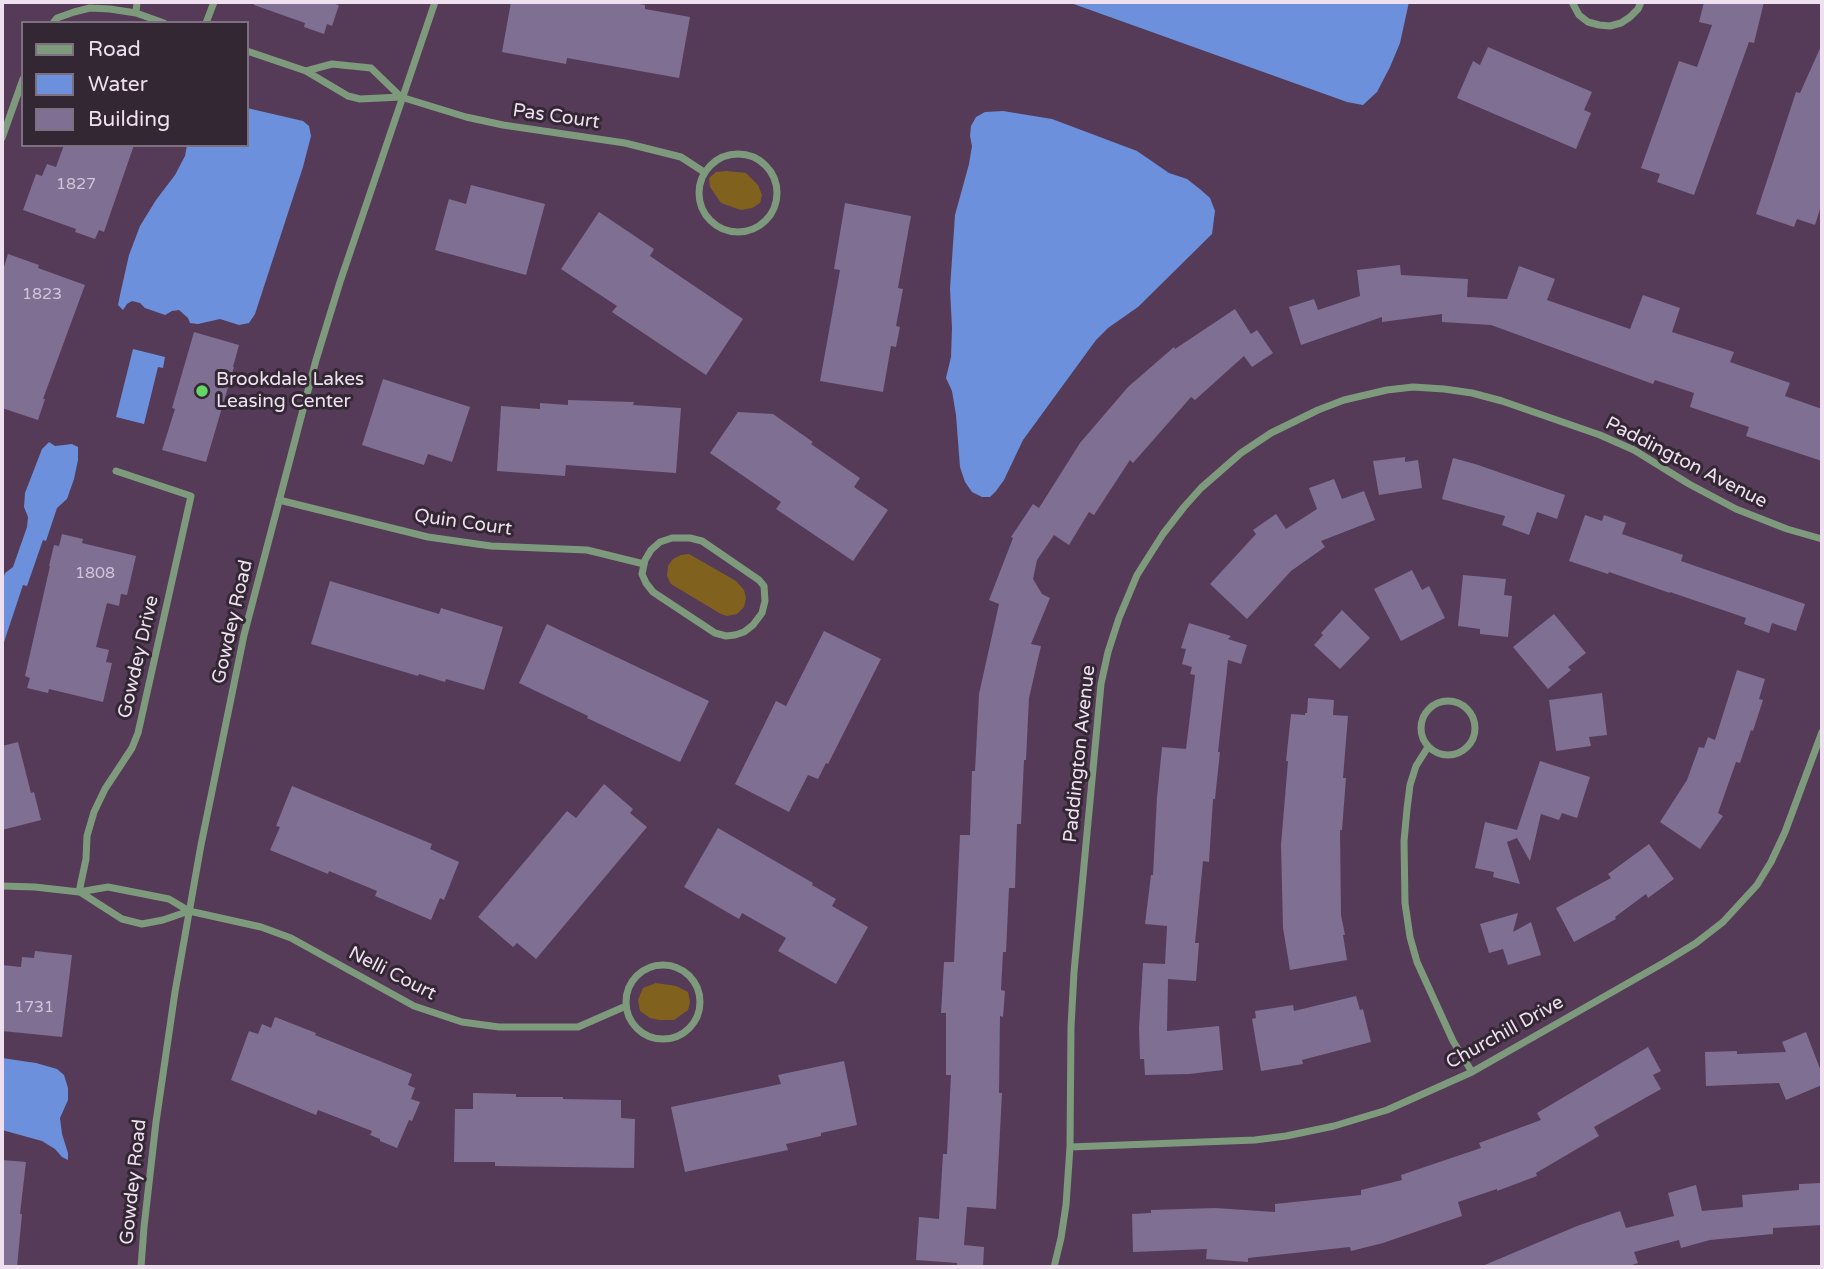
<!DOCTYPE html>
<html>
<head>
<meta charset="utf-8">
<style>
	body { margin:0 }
	#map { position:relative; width:1824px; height:1269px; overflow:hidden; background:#553b57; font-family:"Varela Round",sans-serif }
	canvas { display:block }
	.frame { position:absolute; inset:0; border:4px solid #efe0f0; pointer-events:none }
	.legend { position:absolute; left:21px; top:21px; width:228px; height:126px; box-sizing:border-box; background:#332734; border:2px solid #7e717f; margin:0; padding:9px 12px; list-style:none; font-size:21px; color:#efe0f0 }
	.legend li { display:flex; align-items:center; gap:14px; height:35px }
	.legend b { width:35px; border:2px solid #7e717f }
</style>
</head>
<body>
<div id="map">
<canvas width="1824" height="1269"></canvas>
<div class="frame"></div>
<ul class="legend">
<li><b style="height:9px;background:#7e9a7c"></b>Road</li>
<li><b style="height:19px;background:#6c90db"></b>Water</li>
<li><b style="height:19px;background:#7e6f93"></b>Building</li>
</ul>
</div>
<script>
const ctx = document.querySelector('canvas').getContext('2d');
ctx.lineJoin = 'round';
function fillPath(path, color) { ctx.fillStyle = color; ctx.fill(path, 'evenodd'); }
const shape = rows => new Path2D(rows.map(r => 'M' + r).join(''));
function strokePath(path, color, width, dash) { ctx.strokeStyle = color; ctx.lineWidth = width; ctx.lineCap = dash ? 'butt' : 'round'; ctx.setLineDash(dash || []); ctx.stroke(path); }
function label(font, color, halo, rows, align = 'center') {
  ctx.font = font + ' "Varela Round",sans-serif'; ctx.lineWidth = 6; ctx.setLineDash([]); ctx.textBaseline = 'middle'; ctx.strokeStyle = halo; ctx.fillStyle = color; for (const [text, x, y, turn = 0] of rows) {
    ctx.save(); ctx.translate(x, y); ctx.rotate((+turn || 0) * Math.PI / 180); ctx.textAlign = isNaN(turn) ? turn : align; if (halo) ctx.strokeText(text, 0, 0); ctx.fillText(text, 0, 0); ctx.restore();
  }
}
const green = shape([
	[727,171,746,173,758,185,762,195,760,203,752,208,741,210,721,203,710,187,709,178,716,172],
	[689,554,736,581,744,590,746,598,744,607,737,614,727,616,721,614,671,584,667,576,668,566,673,559,681,555],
	[656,983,676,986,688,992,690,1002,688,1010,674,1020,659,1020,650,1018,640,1011,638,1000,643,988]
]);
const water = shape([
	[1068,2,1409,2,1400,43,1390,67,1377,92,1363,105,1347,102],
	[247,108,303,121,309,126,311,136,303,167,255,314,249,323,239,325,220,319,198,324,190,323,188,318,179,310,172,311,165,315,145,308,140,303,132,301,127,304,123,310,118,305,120,295,129,255,140,226,156,200,175,175,185,156,187,145,247,145],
	[1003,111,1052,119,1137,151,1169,173,1187,179,1201,190,1210,198,1215,211,1212,234,1138,307,1108,328,1096,340,1023,440,1004,480,996,491,990,497,982,497,972,492,965,482,960,467,956,415,952,391,946,378,951,357,952,328,950,289,952,259,955,215,969,164,972,146,970,136,971,126,976,117,985,112],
	[133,349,165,357,163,368,158,367,144,424,116,417],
	[49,442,55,446,72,444,78,447,78,460,74,479,67,499,57,508,46,541,43,540,27,586,23,585,2,648,2,582,5,573,13,567,27,527,28,517,24,507,25,493,42,449],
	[2,1058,36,1063,57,1069,64,1075,68,1088,68,1100,60,1118,62,1134,68,1153,68,1160,62,1157,55,1149,42,1141,2,1130]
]);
const building = shape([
	[254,2,328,2,339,5,332,26,327,24,324,34,304,27,305,23,254,5],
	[511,2,629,2,645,5,645,9,690,17,679,78,567,58,566,64,502,52],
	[1704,2,1764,2,1754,43,1749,42,1694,195,1657,182,1660,174,1641,168,1679,61,1697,67,1712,25,1699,22],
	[1822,44,1822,203,1815,225,1797,219,1794,227,1756,214,1796,92,1800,93],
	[1488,47,1592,92,1584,110,1591,113,1576,149,1457,98,1473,61,1480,65],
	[64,145,134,145,104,232,99,230,95,239,75,232,76,229,23,210,36,174,42,176,47,164,56,167],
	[471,185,545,204,526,275,435,250,449,199,466,204],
	[845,203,911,216,898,288,903,289,896,326,900,327,896,347,891,346,883,392,820,381,840,270,834,269],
	[599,212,654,249,650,256,743,319,706,375,612,312,617,306,561,269],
	[8,254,39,265,38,268,85,285,43,399,45,399,38,420,2,408,2,273],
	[1400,265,1401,275,1468,279,1467,297,1507,299,1519,266,1555,279,1547,300,1630,329,1643,295,1680,308,1672,332,1734,352,1730,362,1790,383,1785,396,1822,409,1822,461,1746,436,1749,427,1690,407,1694,393,1655,380,1653,384,1491,325,1442,322,1442,314,1382,322,1382,317,1301,345,1289,307,1314,299,1318,310,1360,296,1357,270],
	[1235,309,1251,334,1257,330,1273,353,1252,367,1244,356,1195,400,1191,397,1133,463,1130,460,1094,515,1089,512,1069,545,1054,535,1037,560,1033,579,1042,594,1050,598,1031,644,1041,646,1029,698,1026,760,1024,760,1021,824,1017,824,1015,888,1009,888,1006,952,1003,952,1001,990,1005,991,1003,1017,1000,1016,999,1093,1002,1093,996,1209,967,1207,964,1245,984,1247,983,1267,957,1267,957,1263,916,1260,919,1217,939,1219,943,1154,947,1154,951,1075,946,1075,946,1013,941,1013,944,962,954,962,960,835,970,835,972,771,975,771,979,694,999,604,989,600,1013,538,1011,537,1033,504,1039,508,1080,443,1128,387,1174,347,1175,349],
	[194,332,239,345,233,367,234,367,206,462,162,450,175,409,172,408],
	[383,379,470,407,452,462,428,454,424,465,362,445],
	[568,400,634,402,633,405,681,408,676,473,566,465,565,476,497,471,501,406,540,409,540,403,568,405],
	[738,412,773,414,813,442,811,444,860,478,854,487,888,510,853,561,776,509,781,502,710,453],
	[1405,457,1405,462,1418,460,1422,488,1379,495,1373,461],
	[1453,458,1475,464,1565,495,1557,519,1537,512,1529,535,1502,525,1505,516,1442,499],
	[1334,479,1342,499,1364,491,1375,520,1321,541,1325,547,1291,571,1247,619,1210,584,1256,534,1253,530,1276,514,1286,529,1317,509,1309,488],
	[1585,515,1602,521,1604,515,1626,523,1622,534,1683,555,1681,561,1805,604,1796,631,1772,623,1769,633,1744,624,1746,618,1670,592,1670,593,1609,572,1608,574,1569,561],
	[62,534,83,539,82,543,136,556,127,595,121,594,119,606,107,603,96,647,109,650,106,662,112,663,103,702,49,689,48,693,27,688,30,678,25,676,50,566,49,566,54,545,59,546],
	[1412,570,1422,590,1429,586,1445,618,1401,641,1374,589],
	[1463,575,1506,579,1504,595,1512,596,1508,637,1480,634,1480,629,1458,626],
	[330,581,439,614,441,608,503,627,484,690,446,679,445,682,419,674,418,676,311,644],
	[1342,610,1370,638,1340,669,1314,645,1323,635,1321,633],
	[1554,614,1586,653,1568,667,1571,670,1548,689,1513,647],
	[1189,623,1231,636,1228,639,1247,645,1241,664,1228,660,1218,752,1220,752,1215,799,1213,799,1209,862,1203,861,1195,943,1199,943,1196,981,1168,979,1167,1031,1219,1026,1223,1070,1189,1074,1145,1075,1144,1059,1140,1059,1139,1028,1143,963,1165,964,1167,926,1145,924,1151,875,1153,875,1157,797,1162,747,1186,749,1195,675,1190,674,1192,667,1182,664,1186,649,1181,648],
	[547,624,709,701,680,762,587,718,588,716,519,683],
	[824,631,881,659,828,764,826,763,818,779,808,775,789,812,735,784,776,701,786,706],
	[1737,670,1765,679,1759,699,1763,700,1753,731,1751,730,1740,763,1736,762,1718,813,1723,816,1700,849,1660,822,1687,780,1699,747,1704,748,1708,737,1715,740],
	[1602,693,1607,735,1589,737,1591,746,1556,751,1549,700],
	[1308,698,1334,700,1333,715,1348,716,1343,778,1346,778,1342,830,1340,830,1341,915,1345,935,1343,935,1347,960,1290,970,1283,928,1281,845,1288,761,1286,761,1291,714,1305,715,1305,713,1307,713],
	[18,742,31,793,34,792,41,820,2,830,2,746],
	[1540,761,1590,777,1577,818,1562,813,1559,820,1541,814,1530,861,1517,838,1507,842,1520,884,1493,877,1494,872,1475,868,1485,822,1517,830],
	[604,784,633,809,630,813,647,827,536,959,517,943,513,947,478,917,567,811,576,818],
	[292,786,432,844,430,849,459,862,444,900,440,898,431,920,375,896,377,891,329,871,328,874,270,850,280,827,276,826],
	[718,828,813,883,812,885,836,899,832,906,868,927,836,984,778,951,786,938,742,913,739,919,684,887],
	[1649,844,1674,879,1648,898,1646,894,1615,917,1616,919,1574,942,1556,908,1611,878,1608,874],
	[1518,913,1513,932,1531,922,1541,955,1508,965,1503,949,1489,953,1480,924],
	[35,951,72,955,62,1037,2,1031,2,965,21,967,22,957,34,958],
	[1356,996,1360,1010,1363,1009,1371,1042,1302,1060,1303,1064,1261,1071,1252,1019,1256,1018,1255,1011,1293,1005,1294,1011],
	[275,1017,316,1033,315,1035,412,1074,408,1085,415,1088,411,1099,420,1102,412,1121,409,1120,397,1148,380,1141,380,1139,370,1135,372,1131,318,1110,316,1115,231,1080,249,1031,258,1034,262,1024,271,1028],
	[1806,1032,1822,1074,1822,1085,1786,1100,1779,1083,1706,1086,1705,1052,1737,1051,1737,1054,1786,1052,1782,1042],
	[1648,1047,1661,1071,1653,1075,1661,1089,1594,1127,1599,1136,1536,1173,1537,1176,1497,1191,1497,1189,1458,1202,1462,1216,1383,1243,1351,1251,1350,1247,1248,1258,1248,1262,1206,1259,1207,1249,1133,1252,1132,1214,1151,1213,1151,1210,1215,1208,1275,1212,1275,1204,1361,1195,1361,1190,1402,1180,1401,1175,1481,1148,1479,1143,1541,1120,1537,1113],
	[844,1061,857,1125,821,1133,821,1136,786,1144,788,1150,685,1172,671,1107,781,1084,778,1075],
	[473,1093,516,1094,516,1097,563,1097,563,1099,621,1100,621,1118,635,1119,634,1168,495,1166,495,1162,454,1162,455,1109,473,1109],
	[2,1160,26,1162,20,1214,22,1214,17,1267,2,1267],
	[1822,1183,1822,1225,1773,1228,1773,1234,1710,1240,1681,1248,1679,1240,1634,1252,1638,1263,1626,1267,1480,1267,1577,1226,1620,1211,1626,1228,1674,1216,1668,1193,1696,1185,1702,1211,1743,1207,1742,1195,1799,1190,1799,1184]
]);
const street = shape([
	[1572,2,1579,15,1588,22,1599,25,1610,26,1621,23,1630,17,1638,9,1641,2],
	[136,13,137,2],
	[53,23,57,18,74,12,90,8,110,9,136,13,164,23],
	[206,23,214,2],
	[247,51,306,71,348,96,360,99,401,97,466,117,503,125,625,143,681,157,704,172],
	[306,71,332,64,371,68,401,97],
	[2,138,23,79],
	'699 193a39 39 0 1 1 78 0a39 39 0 1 1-78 0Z',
	[279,500,428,537,491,546,587,550,644,564],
	[672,538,690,538,702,541,759,580,764,586,765,601,762,613,753,625,744,632,735,635,726,636,715,633,653,592,646,583,642,574,645,560,651,550,660,542,672,538],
	'1421 728a27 27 0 1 1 54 0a27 27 0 1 1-54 0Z',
	[1428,747,1416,766,1410,785,1407,809,1404,841,1405,903,1410,937,1417,962,1453,1041,1472,1072],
	[2,886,35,887,79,892,108,887,169,899,189,911,261,927,291,938,414,1006,462,1022,499,1027,578,1027,626,1006],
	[79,892,86,859,87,836,94,812,105,789,132,748,138,733,191,496,116,471],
	[80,892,122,919,142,924,163,920,189,911],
	'626 1002a37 37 0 1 1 74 0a37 37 0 1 1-74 0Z',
	[1070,1147,1255,1140,1286,1136,1334,1126,1387,1110,1472,1072,1665,962,1696,943,1723,922,1757,885,1771,862,1785,832,1822,732],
	[141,1267,144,1227,156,1122,175,992,201,845,244,635,316,360,340,282,435,2],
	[1054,1267,1061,1238,1066,1205,1070,1147,1071,1027,1074,972,1101,684,1108,652,1119,618,1137,575,1163,534,1184,507,1201,488,1241,453,1271,433,1318,410,1344,400,1387,390,1413,387,1444,389,1472,393,1502,401,1600,435,1634,450,1689,484,1736,509,1787,529,1822,539]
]);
const markers = [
	[202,391,7,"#66d467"]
];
const numberNames = [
	["1827",76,185],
	["1823",42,295],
	["1808",95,574],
	["1731",34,1008]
];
const streetNames = [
	["Pas Court",556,117,8],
	["Paddington Avenue",1686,463,27],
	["Quin Court",463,523,8],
	["Gowdey Road",233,622,-77],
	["Gowdey Drive",139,657,-77],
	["Paddington Avenue",1080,754,-84],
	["Nelli Court",392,974,27],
	["Churchill Drive",1505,1033,-29],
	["Gowdey Road",134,1182,-84]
];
const poiNames = [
	["Brookdale Lakes",216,380],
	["Leasing Center",216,402]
];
fillPath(green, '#80621e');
fillPath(water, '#6c90db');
fillPath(building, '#7e6f93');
strokePath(street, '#7e9a7c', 7);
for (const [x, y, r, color] of markers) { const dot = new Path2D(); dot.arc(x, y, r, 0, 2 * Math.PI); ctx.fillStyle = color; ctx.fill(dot); strokePath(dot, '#332734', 2.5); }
label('16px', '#d3c4d9', null, numberNames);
label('19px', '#efe0f0', '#332734', streetNames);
label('19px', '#efe0f0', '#332734', poiNames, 'left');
</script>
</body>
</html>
